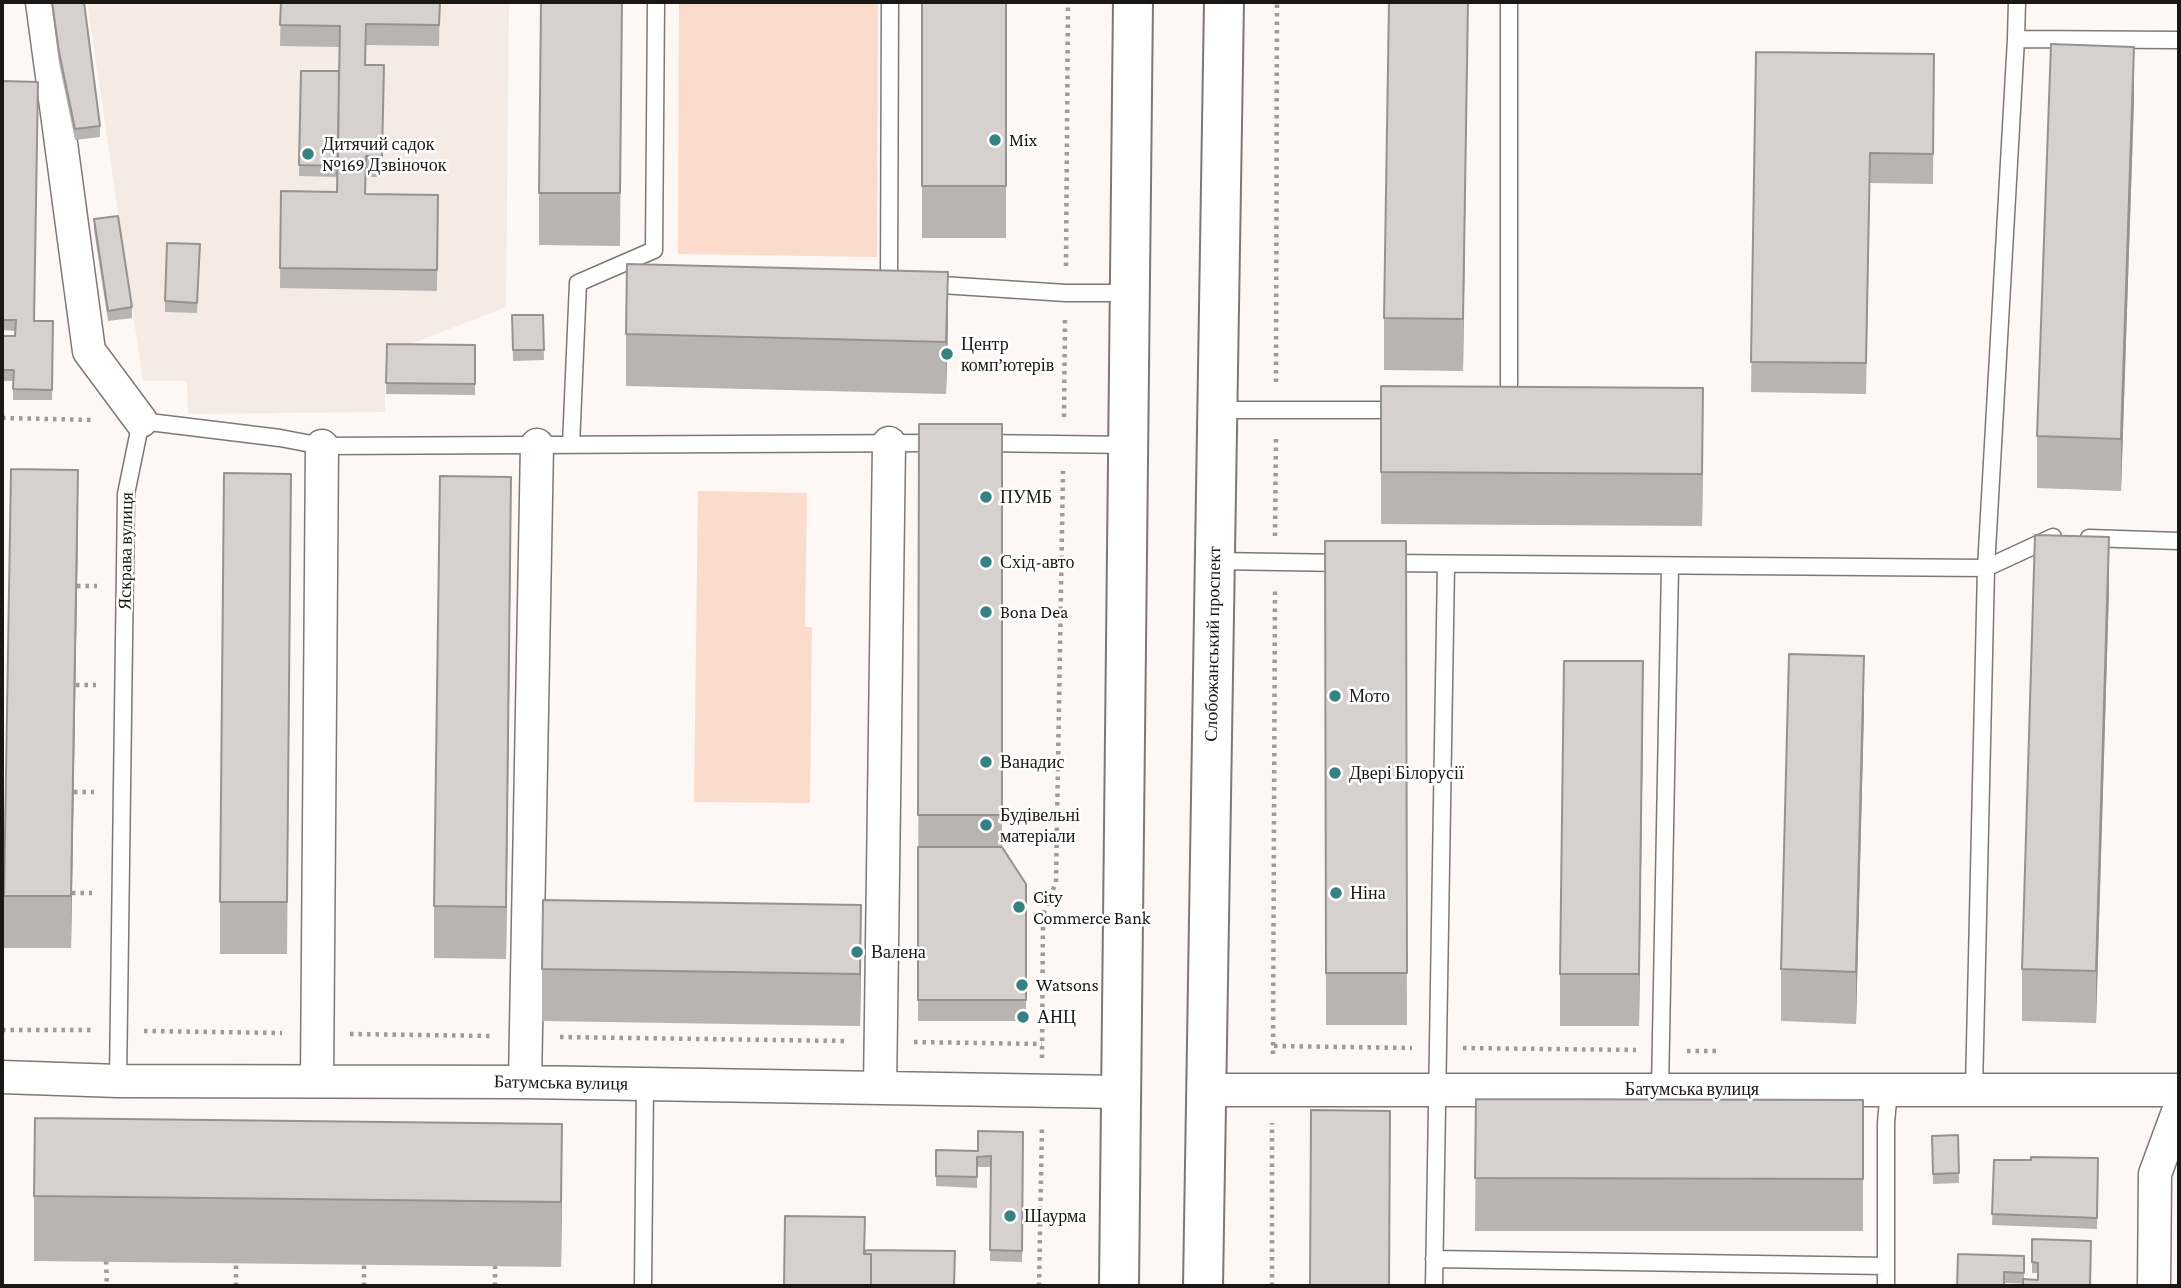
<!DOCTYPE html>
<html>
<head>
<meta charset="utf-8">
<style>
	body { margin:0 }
	#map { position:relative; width:2181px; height:1288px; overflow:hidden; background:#fdf8f5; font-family:"Crimson Pro",serif }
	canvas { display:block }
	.frame { position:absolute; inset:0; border:4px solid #191817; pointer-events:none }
</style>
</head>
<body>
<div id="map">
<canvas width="2181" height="1288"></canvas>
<div class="frame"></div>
</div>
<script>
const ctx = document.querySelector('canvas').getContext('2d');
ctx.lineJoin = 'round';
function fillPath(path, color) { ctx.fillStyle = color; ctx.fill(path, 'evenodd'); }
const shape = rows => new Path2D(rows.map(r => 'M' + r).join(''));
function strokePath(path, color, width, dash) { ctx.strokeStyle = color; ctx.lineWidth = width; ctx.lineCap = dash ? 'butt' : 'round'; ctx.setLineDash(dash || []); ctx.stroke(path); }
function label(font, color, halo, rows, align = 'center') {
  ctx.font = font + ' "Crimson Pro",serif'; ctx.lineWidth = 5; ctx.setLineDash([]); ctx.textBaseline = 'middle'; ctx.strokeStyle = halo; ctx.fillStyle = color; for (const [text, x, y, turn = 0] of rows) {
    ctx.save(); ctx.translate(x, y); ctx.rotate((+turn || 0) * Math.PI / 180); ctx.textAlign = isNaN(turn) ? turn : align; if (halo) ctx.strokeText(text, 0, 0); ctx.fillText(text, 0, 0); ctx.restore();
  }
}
const built = shape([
	[87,2,509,2,506,307,385,354,385,412,188,414,187,381,143,381]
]);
const green = shape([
	[679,2,878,2,877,257,678,254],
	[698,491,807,493,805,627,812,627,810,803,694,802]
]);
const path = shape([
	[1066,266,1068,2],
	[1276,382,1277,2],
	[1064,417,1065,320],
	[2,418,95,420],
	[1275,536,1276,437],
	[77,586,97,586],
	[76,685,96,685],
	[74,792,94,792],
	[72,893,92,893],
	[2,1030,93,1030],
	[144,1031,282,1033],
	[350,1034,492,1036],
	[560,1037,845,1041],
	[914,1042,1042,1044],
	[1274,1046,1412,1048],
	[1463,1048,1636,1050],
	[1687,1051,1716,1051],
	[1273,1054,1275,587],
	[1042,1058,1043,915,1056,882,1063,471],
	[106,1261,107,1286],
	[236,1286,236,1263],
	[364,1286,364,1264],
	[495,1286,495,1265],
	[1039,1286,1042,1126],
	[1272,1286,1272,1123]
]);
const service = shape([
	[890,2,889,282,897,282],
	[2017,2,2016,39,2179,40],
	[926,284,1066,293,1130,293],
	[1509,405,1509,2],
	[1217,410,1403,410],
	[981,443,1129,445],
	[571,445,578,283,654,250,656,2],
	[2089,538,2179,541],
	[1215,561,1346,563],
	[1385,563,1986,568,2053,537],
	[118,1081,126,494,141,421,280,438,322,446,937,443],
	[1660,1089,1670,567],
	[1974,1089,1986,568,2016,39],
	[1434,1259,1886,1266],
	[643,1286,645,1084],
	[1434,1286,1446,564],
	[1886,1286,1886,1123,1889,1089]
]);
const minor = shape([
	[42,2,89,351,141,421],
	[2,1077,118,1081,525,1082,1120,1092],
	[317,1081,322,446],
	[525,1082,537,445],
	[880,1088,889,443],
	[1205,1090,2179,1090],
	[2154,1286,2155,1174,2179,1109]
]);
const primary = shape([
	[1119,1286,1133,2],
	[1203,1286,1224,2]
]);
const wall = shape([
	[51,2,84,2,100,126,100,137,75,140,59,63],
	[281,2,440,2,439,46,366,45,365,65,384,65,382,177,366,177,365,194,438,195,437,291,280,288,281,191,337,192,337,177,299,176,301,71,339,71,340,47,280,46],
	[622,2,620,246,539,245,539,193],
	[922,2,1006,2,1006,238,922,238],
	[1468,2,1463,371,1384,370,1384,318],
	[1756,52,1934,54,1933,184,1870,183,1866,394,1751,392],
	[2,81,34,321,53,321,52,400,13,400,13,381,2,381,2,336,15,336,16,331,2,330],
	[2134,99,2121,491,2037,488,2037,436],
	[94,219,132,307,132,318,108,321,94,230],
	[200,244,197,313,165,312,165,301],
	[512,315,543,315,544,360,513,361],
	[948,324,946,394,626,386,626,334],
	[387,344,475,345,475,395,386,394],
	[1381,386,1703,441,1702,526,1381,524],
	[919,424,1002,424,1002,847,1026,884,1026,1021,918,1021],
	[78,522,71,948,4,948,4,896],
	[291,526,287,954,220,954,220,902],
	[511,529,506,959,434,958,434,906],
	[1325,541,1406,541,1407,1025,1326,1025],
	[2109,589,2096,1023,2022,1021,2022,969],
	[1864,708,1856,1024,1781,1021,1781,969],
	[1643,714,1639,1026,1560,1026,1560,974],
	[861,957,860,1026,542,1021,542,969],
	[1476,1099,1863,1100,1863,1231,1475,1231],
	[1023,1132,1022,1262,990,1261,991,1167,977,1167,977,1188,936,1186,936,1150,978,1151],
	[1958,1135,1959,1183,1933,1184,1932,1147],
	[2098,1158,2097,1229,1992,1225,1994,1160,2031,1160],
	[562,1188,561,1267,34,1261,34,1196],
	[2032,1239,2090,1286,2004,1283,1957,1286,2024,1256,2024,1279,2038,1280,2038,1273,2032,1273]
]);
const shadedWall = shape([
	[1468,2,1463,371,1463,319],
	[2134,47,2134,99,2121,491,2121,439],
	[948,272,948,324,946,394,946,342],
	[1703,388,1703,441,1702,526,1702,474],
	[78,470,78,522,71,948,71,896],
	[511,477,511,529,506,959,506,907],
	[2109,537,2109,589,2096,1023,2096,971],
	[1864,656,1864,708,1856,1024,1856,972],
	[1643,661,1643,714,1639,1026,1639,974],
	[861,905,861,957,860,1026,860,974],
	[562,1124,562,1188,561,1267,561,1202]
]);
const building = shape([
	[52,2,84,2,100,126,75,129,59,52,52,2],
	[281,2,440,2,439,25,366,24,365,65,384,65,382,156,366,156,365,194,438,195,437,270,280,268,281,191,337,192,340,26,280,25,281,2],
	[541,2,622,2,620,193,539,193,541,2],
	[922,2,1006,2,1006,186,922,186,922,2],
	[1389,2,1468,2,1463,319,1384,318,1389,2],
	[2051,44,2134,47,2121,439,2037,436,2051,44],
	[1756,52,1934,54,1933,154,1870,153,1866,363,1751,362,1756,52],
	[301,71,339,71,338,166,299,165,301,71],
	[2,81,38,82,34,321,53,321,52,390,13,389,14,370,2,370,2,336,15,336,16,320,2,320,2,81],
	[118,216,132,307,108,311,94,219,118,216],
	[167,243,200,244,197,303,165,301,167,243],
	[627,264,948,272,946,342,626,334,627,264],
	[512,315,543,315,544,350,513,350,512,315],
	[387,344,475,345,475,384,386,383,387,344],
	[1381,386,1703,388,1702,474,1381,472,1381,386],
	[919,424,1002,424,1002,815,918,815,919,424],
	[11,469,78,470,71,896,4,896,11,469],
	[224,473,291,474,287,902,220,902,224,473],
	[440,476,511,477,506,907,434,906,440,476],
	[2035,535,2109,537,2096,971,2022,969,2035,535],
	[1325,541,1406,541,1407,973,1326,973,1325,541],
	[1789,654,1864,656,1856,972,1781,969,1789,654],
	[1564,661,1643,661,1639,974,1560,974,1564,661],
	[918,847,1002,847,1026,884,1026,1000,918,1000,918,847],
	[543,900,861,905,860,974,542,969,543,900],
	[1476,1099,1863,1100,1863,1179,1475,1178,1476,1099],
	[1311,1110,1390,1111,1389,1286,1310,1286,1311,1110],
	[35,1118,562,1124,561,1202,34,1196,35,1118],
	[978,1131,1023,1132,1022,1251,990,1250,991,1156,977,1157,977,1177,936,1176,936,1150,978,1151,978,1131],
	[1958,1135,1959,1173,1933,1174,1932,1136,1958,1135],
	[2031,1157,2098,1158,2097,1218,1992,1214,1994,1160,2031,1160,2031,1157],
	[785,1216,865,1217,864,1254,871,1254,871,1286,784,1286,785,1216],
	[2032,1239,2091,1241,2090,1286,2023,1286,2023,1279,2038,1280,2038,1263,2032,1262,2032,1239],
	[865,1250,955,1251,954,1286,871,1286,871,1254,865,1254,865,1250],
	[1958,1254,2024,1256,2024,1273,2004,1272,2004,1286,1957,1286,1958,1254]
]);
const markers = [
	[995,140,7,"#388183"],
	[308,154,7,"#388183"],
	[947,354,7,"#388183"],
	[986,497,7,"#388183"],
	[986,562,7,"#388183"],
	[986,612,7,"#388183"],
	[1335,696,7,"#388183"],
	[986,762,7,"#388183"],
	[1335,773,7,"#388183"],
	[986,825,7,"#388183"],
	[1336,893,7,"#388183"],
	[1019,907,7,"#388183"],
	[857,952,7,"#388183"],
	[1022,985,7,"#388183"],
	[1023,1017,7,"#388183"],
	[1010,1216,7,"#388183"]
];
const poiNames = [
	["Mix",1009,140],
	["Дитячий садок",322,144],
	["№169 Дзвіночок",322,165],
	["Центр",961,344],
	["комп’ютерів",961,365],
	["ПУМБ",1000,497],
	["Схід-авто",1000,562],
	["Bona Dea",1000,612],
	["Мото",1349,696],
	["Ванадис",1000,762],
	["Двері Білорусії",1349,773],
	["Будівельні",1000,815],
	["матеріали",1000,836],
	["Ніна",1350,893],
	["City",1033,897],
	["Commerce Bank",1033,918],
	["Валена",871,952],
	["Watsons",1036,985],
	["АНЦ",1037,1017],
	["Шаурма",1024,1216]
];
const streetNames = [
	["Яскрава вулиця",126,551,-89],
	["Слобожанський проспект",1213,644,-89],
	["Батумська вулиця",561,1083,1],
	["Батумська вулиця",1692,1089]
];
fillPath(built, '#f6eae4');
fillPath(green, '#fbdbcb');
strokePath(service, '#7c7876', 19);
strokePath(minor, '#7c7876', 35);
strokePath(primary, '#7c7876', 42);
strokePath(path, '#9f9b99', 4.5, [3.5, 5]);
strokePath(service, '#fff', 16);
strokePath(minor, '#fff', 32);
strokePath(primary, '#fff', 38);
fillPath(wall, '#b8b4b2');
fillPath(shadedWall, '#969291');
fillPath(building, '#d6d1cf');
strokePath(building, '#969291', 2);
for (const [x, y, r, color] of markers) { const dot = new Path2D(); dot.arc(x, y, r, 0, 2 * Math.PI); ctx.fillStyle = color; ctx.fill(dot); strokePath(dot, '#fff', 2.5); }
label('18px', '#191817', '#fff', poiNames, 'left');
label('18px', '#191817', '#fff', streetNames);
</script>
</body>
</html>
